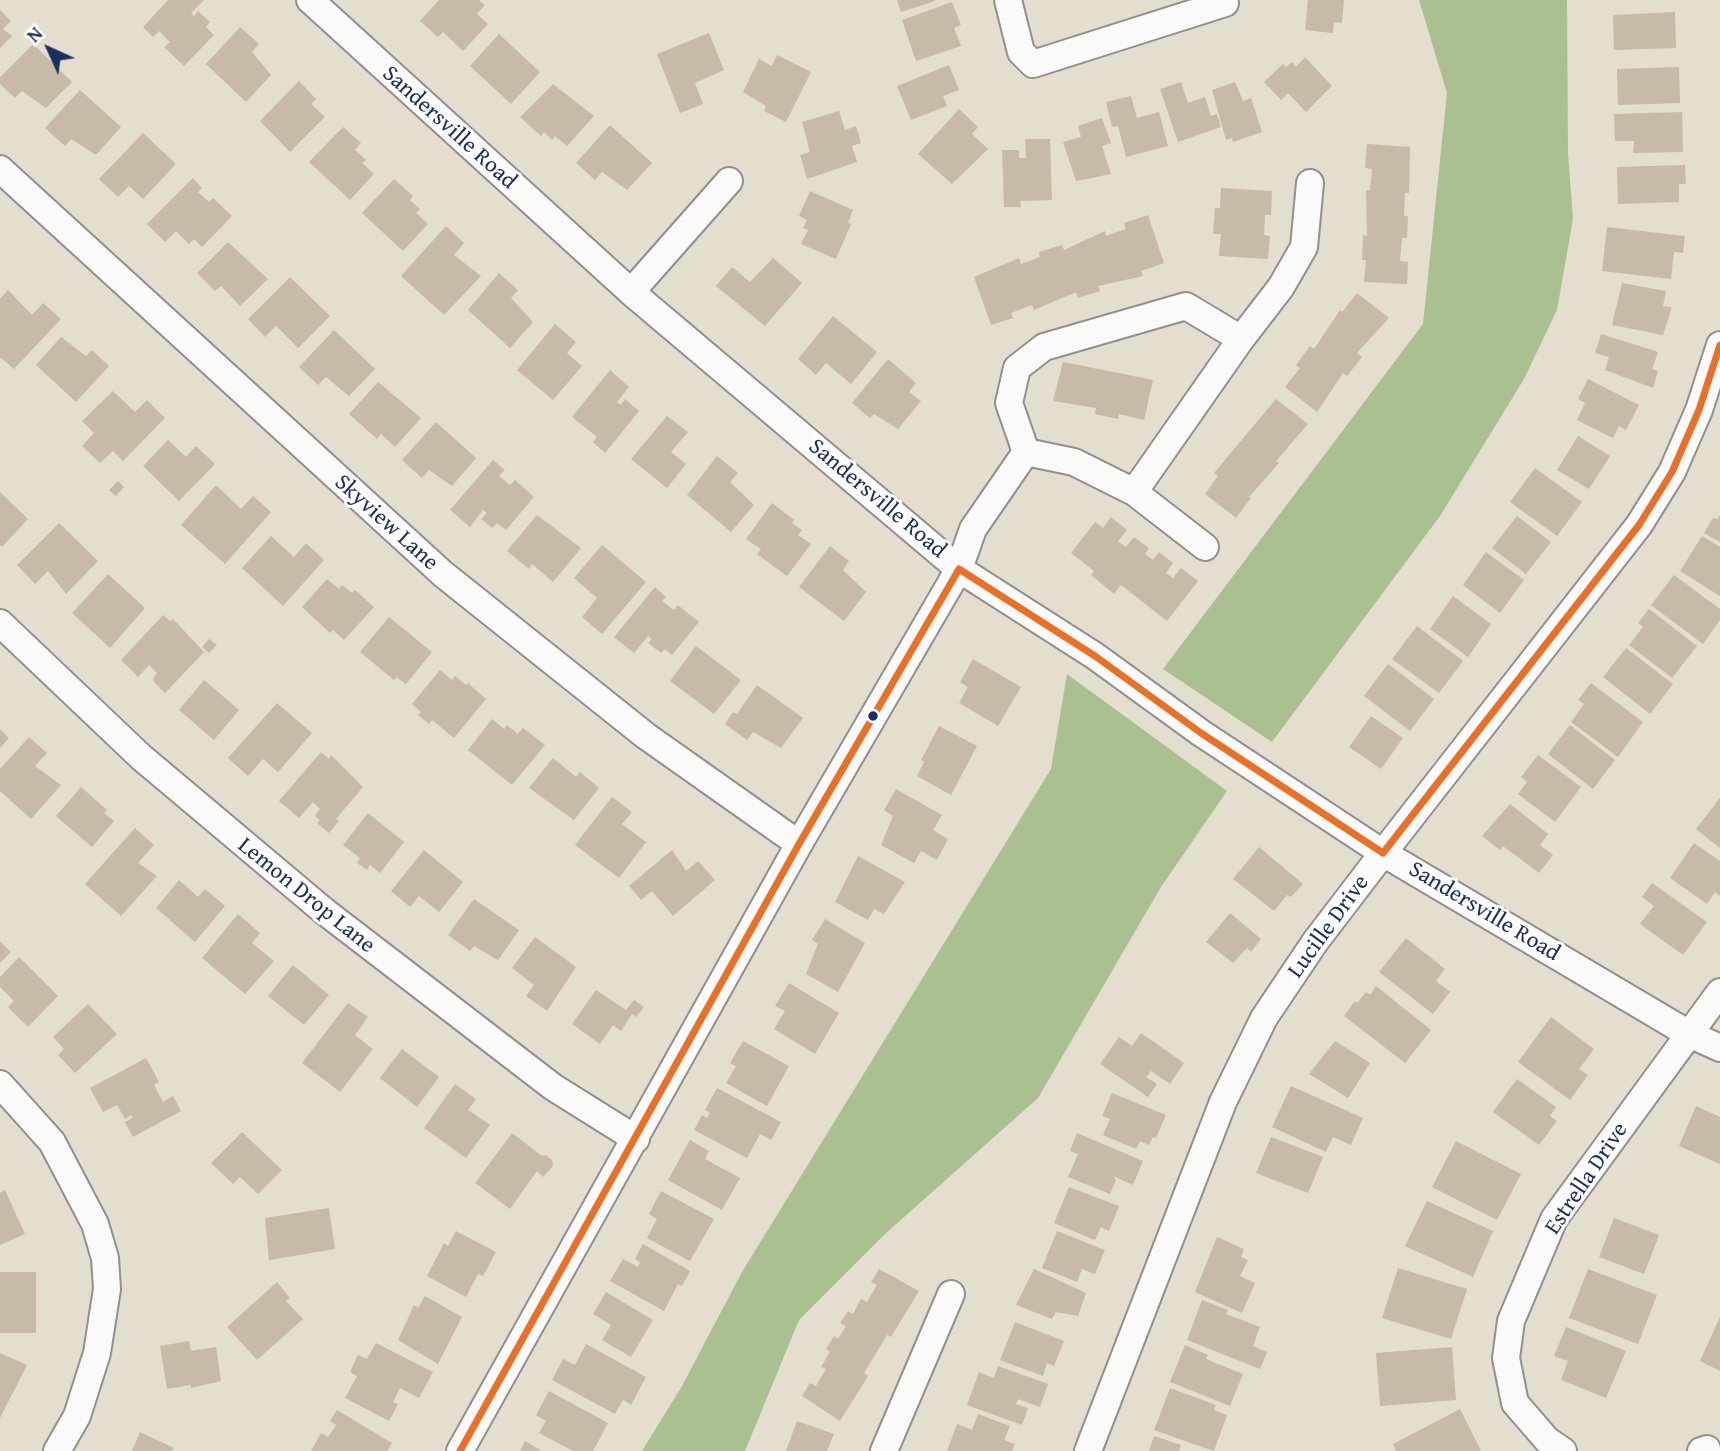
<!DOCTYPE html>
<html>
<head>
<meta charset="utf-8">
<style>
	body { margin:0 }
	#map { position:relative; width:1720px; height:1451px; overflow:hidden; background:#e3decd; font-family:"Gentium Book Plus",serif }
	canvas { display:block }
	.north { position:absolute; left:14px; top:14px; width:70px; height:70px; -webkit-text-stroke:5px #fff; paint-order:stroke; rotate:315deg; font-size:19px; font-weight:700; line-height:28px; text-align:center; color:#1b2f5e }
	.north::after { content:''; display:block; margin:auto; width:24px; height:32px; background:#1b2f5e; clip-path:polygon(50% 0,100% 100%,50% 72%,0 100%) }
</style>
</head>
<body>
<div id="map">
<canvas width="1720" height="1451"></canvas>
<div class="north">N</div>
</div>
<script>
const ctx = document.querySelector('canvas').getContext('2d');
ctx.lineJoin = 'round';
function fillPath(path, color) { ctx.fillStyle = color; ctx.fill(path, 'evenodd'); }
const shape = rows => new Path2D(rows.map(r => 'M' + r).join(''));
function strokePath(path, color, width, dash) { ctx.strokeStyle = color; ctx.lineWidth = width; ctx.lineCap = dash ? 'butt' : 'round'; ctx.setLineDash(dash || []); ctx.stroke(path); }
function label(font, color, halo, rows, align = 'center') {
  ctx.font = font + ' "Gentium Book Plus",serif'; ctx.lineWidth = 6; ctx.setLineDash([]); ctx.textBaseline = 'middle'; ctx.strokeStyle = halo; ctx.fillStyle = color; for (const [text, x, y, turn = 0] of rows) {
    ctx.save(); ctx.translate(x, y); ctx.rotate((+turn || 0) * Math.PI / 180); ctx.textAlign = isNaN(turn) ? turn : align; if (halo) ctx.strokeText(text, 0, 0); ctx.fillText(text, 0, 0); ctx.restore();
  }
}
const forest = shape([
	[1419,0,1567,0,1568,154,1573,219,1557,310,1524,379,1440,516,1272,742,1163,669,1423,324,1447,93],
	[1067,674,1227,791,1161,887,1038,1098,885,1234,799,1320,745,1451,642,1451,682,1386,742,1272,1051,769]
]);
const building = shape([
	[168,0,204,0,191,13,194,16,198,11,210,22,206,27,214,35,184,66,164,47,170,42,159,31,153,37,143,27],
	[439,0,479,0,485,5,477,14,488,24,463,51,443,32,438,37,420,21],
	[897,0,935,0,935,1,901,12],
	[1308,0,1344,0,1342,23,1334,22,1333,33,1305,30],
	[952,2,961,25,954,28,961,46,916,61,902,20],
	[0,10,11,21,3,29,12,36,0,48],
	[1675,12,1676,48,1614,50,1613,15],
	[240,27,259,44,252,52,271,75,246,102,206,64],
	[709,33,724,70,695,83,703,104,680,113,657,54],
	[499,34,540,72,511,104,470,66],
	[33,44,72,82,46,108,22,91,15,98,0,84,0,77],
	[777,55,811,72,786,122,764,111,766,106,743,92,759,59,772,66],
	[1305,57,1332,86,1306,112,1288,93,1281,100,1264,82,1283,64,1286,67,1292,62,1296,67],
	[949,65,959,90,943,96,947,106,911,120,897,86],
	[1679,67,1680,103,1618,105,1617,69],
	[299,81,316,99,311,104,325,117,290,152,260,121],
	[1181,82,1188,103,1205,97,1211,116,1217,114,1221,127,1178,142,1160,89],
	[1235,82,1243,101,1251,98,1262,132,1233,142,1232,138,1226,140,1212,90],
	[553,84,594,116,567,146,555,136,552,140,544,132,541,136,520,117],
	[80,90,121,127,96,155,71,139,65,146,45,128],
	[1131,96,1137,118,1159,112,1168,146,1126,157,1118,126,1112,127,1106,102],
	[959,109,978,127,972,134,988,149,952,184,918,154],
	[839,111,845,130,856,126,861,143,852,146,857,162,807,179,800,155,810,152,802,122],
	[1682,112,1683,152,1633,153,1634,141,1615,141,1614,114],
	[1102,118,1111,143,1102,146,1111,174,1076,181,1063,142,1081,137,1078,126],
	[610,125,652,163,627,190,602,172,595,180,576,163],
	[343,127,361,143,355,150,366,160,362,163,374,174,350,200,309,162],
	[143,133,176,164,143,199,129,186,118,197,99,179],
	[1025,139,1050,139,1052,200,1020,201,1021,207,1004,207,1002,150,1019,150,1019,158,1026,158],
	[1367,144,1410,147,1409,193,1405,193,1404,216,1408,216,1407,238,1402,238,1400,261,1408,262,1407,284,1364,282,1366,260,1362,260,1363,235,1367,236,1366,190,1370,190,1372,169,1365,168],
	[1685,165,1686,184,1679,184,1679,202,1618,204,1617,167],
	[193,178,202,188,198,192,209,202,213,198,232,216,202,247,194,239,189,244,176,231,165,242,147,224],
	[394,179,413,196,410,200,420,209,416,213,428,224,403,251,362,213],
	[1221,188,1272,191,1271,215,1265,215,1264,235,1270,236,1268,259,1219,256,1221,234,1213,234,1215,208,1220,208],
	[810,191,853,210,848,223,851,224,836,259,801,244,808,230,803,228,807,220,799,216],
	[1148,215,1164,263,1141,271,1143,276,1098,286,1100,291,1078,298,1076,292,1034,310,1032,305,1011,313,1013,318,991,325,974,277,1019,258,1021,264,1040,257,1039,252,1062,245,1064,250,1105,231,1106,236,1126,229,1124,223],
	[446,226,464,243,454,255,481,276,444,315,401,276],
	[1607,227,1685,236,1683,253,1674,252,1671,279,1602,271],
	[228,242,268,279,240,306,221,286,215,291,197,273],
	[773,258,802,283,765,326,716,286,732,267,750,282],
	[499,273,518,290,511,298,533,322,510,348,468,310],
	[290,277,330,316,298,348,276,326,265,337,248,319],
	[1622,283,1666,291,1663,306,1672,307,1663,335,1612,325],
	[8,290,32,315,43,303,61,319,14,369,0,357,0,299],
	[1357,293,1389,318,1357,353,1362,357,1347,376,1343,373,1317,412,1285,387,1300,368,1296,365,1310,346,1314,349,1340,310,1342,312],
	[833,316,877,352,851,384,826,363,816,375,798,359],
	[555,324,576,342,567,353,582,366,553,400,517,370],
	[334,330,375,369,349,396,326,377,318,385,299,367],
	[1601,334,1658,352,1652,369,1658,371,1653,388,1605,370,1609,357,1595,353],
	[61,337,86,356,92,350,109,366,76,402,36,365],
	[888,359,916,383,909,392,921,401,898,429,874,414,870,418,852,403],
	[1063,362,1153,380,1144,420,1119,414,1118,419,1095,414,1096,408,1053,401],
	[610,370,629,387,617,402,621,405,625,399,639,411,605,453,593,442,597,437,572,417],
	[1588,379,1639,405,1626,430,1619,426,1613,438,1577,420,1585,403,1578,399],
	[378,382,421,418,395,447,381,434,377,439,349,414],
	[113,391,135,412,147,400,165,418,123,461,113,451,100,463,82,446,94,433,82,421],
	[1276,399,1308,424,1276,461,1279,463,1249,497,1251,498,1236,518,1205,494,1218,476,1214,473],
	[667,416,688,432,671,452,686,464,667,488,631,459],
	[436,422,476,458,452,486,429,470,422,478,402,460],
	[1578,436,1610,456,1589,489,1557,470],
	[168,440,186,457,196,446,215,464,179,501,143,466],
	[717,456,738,473,730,482,754,505,731,532,687,495],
	[493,460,505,470,499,476,510,485,515,480,534,497,506,530,497,523,492,528,481,519,487,513,483,510,470,527,450,510],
	[1535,468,1582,502,1557,536,1510,502],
	[118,481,124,487,116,496,109,490],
	[216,485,241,509,253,496,271,512,225,564,181,525],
	[0,492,28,519,2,547,0,545],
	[772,503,794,520,792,523,802,530,798,535,811,544,787,576,757,554,761,549,746,539],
	[537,515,581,548,553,582,532,564,529,569,507,551],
	[1720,515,1720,542,1704,533,1713,518,1718,519],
	[1517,516,1551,542,1526,574,1492,548],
	[1111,517,1127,530,1118,541,1126,547,1134,537,1149,548,1145,554,1153,560,1159,552,1173,563,1166,573,1173,578,1181,568,1198,581,1167,621,1121,585,1114,594,1091,575,1094,571,1071,553,1095,522,1103,528],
	[59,523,98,561,66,594,48,571,35,584,17,565],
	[271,536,294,557,306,543,324,560,283,606,242,568],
	[1702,536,1720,547,1720,596,1680,571],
	[602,545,646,582,602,634,582,617,597,598,574,578],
	[830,546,849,561,843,570,866,592,844,621,799,587],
	[1486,552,1524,580,1500,613,1463,585],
	[108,574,145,608,110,648,72,613],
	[1674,575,1720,609,1720,620,1703,644,1651,605],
	[327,579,339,589,342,585,352,593,355,590,374,607,344,640,333,630,330,633,302,607],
	[655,587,666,597,662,601,674,610,678,605,699,622,672,655,665,649,661,653,648,643,652,639,648,636,634,653,614,637],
	[1453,596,1491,624,1468,657,1430,629],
	[1649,609,1697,646,1672,678,1629,645,1643,627,1638,623],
	[163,615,170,621,173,619,204,652,165,693,155,683,153,678,157,673,149,665,138,677,121,660],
	[389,617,432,652,406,684,396,677,394,680,360,652],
	[1417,626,1463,661,1439,693,1392,659],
	[209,639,217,645,209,653,202,647],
	[696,646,741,680,714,714,670,681],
	[1626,648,1673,684,1650,714,1603,677],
	[973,659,1021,687,998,726,959,703,968,687,960,682],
	[1388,664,1434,699,1410,731,1364,696],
	[440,670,452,680,455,676,466,685,468,683,486,699,454,738,432,720,429,724,418,715,421,712,412,704],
	[204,680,239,710,214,740,179,710],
	[1591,683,1643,722,1618,757,1571,722,1584,704,1578,700],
	[757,685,803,718,781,748,753,732,747,740,725,724,733,712,737,714],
	[277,703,312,733,278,772,263,759,248,776,228,758],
	[1371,716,1403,738,1381,769,1349,747],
	[492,719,504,729,507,725,518,734,523,728,545,745,512,785,468,750],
	[1570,725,1615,760,1593,789,1548,754],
	[939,726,977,746,951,795,917,776,924,762,921,760],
	[0,729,9,738,0,748],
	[29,737,47,753,35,766,61,785,31,819,0,791,0,769],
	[321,752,329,759,331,755,363,787,336,819,339,821,329,833,317,823,320,820,315,816,320,809,313,802,299,818,279,801],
	[1538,755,1581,787,1555,822,1518,794,1527,782,1521,777],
	[553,758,576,777,580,772,599,788,574,820,529,788],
	[81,787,107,810,104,813,114,821,92,847,56,816],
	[896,789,942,815,933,830,948,839,937,860,921,851,914,863,881,845,893,816,884,810],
	[612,797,632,812,622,824,646,842,619,878,575,845],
	[1720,798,1720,848,1696,829],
	[1510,804,1548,834,1540,845,1553,855,1539,873,1503,846,1500,850,1482,836],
	[368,813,404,842,380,873,370,865,367,870,357,863,360,858,343,845],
	[135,828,154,845,138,863,157,876,121,916,85,884],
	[1694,843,1720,861,1720,896,1715,892,1707,904,1670,878],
	[1259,847,1303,884,1291,897,1287,895,1274,911,1233,879],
	[424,850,463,882,439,912,419,896,410,907,391,891],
	[672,850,686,871,698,861,715,880,673,916,652,891,641,900,629,886],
	[858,856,905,882,884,914,874,909,868,920,835,902],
	[179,880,198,897,205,889,225,906,195,942,156,908],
	[1652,883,1707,922,1683,955,1640,924,1654,906,1642,897],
	[474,899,519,930,498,960,474,946,470,951,448,935],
	[1230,913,1261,939,1251,952,1247,948,1233,963,1206,942],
	[238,914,260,933,252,943,274,961,245,994,202,958],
	[825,919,865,943,838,992,806,974,818,944,812,940],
	[535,937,576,967,547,1011,526,996,534,985,512,968],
	[1406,938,1445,969,1436,981,1450,992,1433,1014,1379,972],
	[0,941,11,952,0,963],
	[19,957,58,996,28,1027,8,1007,14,1001,0,987,0,977],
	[293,965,329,995,304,1025,268,996],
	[789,983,839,1013,815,1054,774,1029,785,1011,775,1006],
	[1376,986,1431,1030,1405,1063,1344,1016,1355,1001,1357,1003,1366,992,1370,995],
	[596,990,626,1010,634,1000,644,1007,636,1017,632,1014,621,1031,613,1025,600,1044,572,1024],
	[348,1003,368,1017,355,1035,373,1049,340,1092,302,1063],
	[88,1004,117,1034,75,1073,58,1055,64,1049,53,1037],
	[1551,1017,1594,1049,1579,1069,1588,1075,1570,1100,1518,1062],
	[1141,1033,1184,1063,1170,1084,1151,1071,1146,1077,1157,1084,1148,1097,1100,1064,1119,1037,1132,1046],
	[743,1041,789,1066,767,1106,726,1083,736,1066,730,1063],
	[1335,1041,1370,1063,1348,1098,1309,1074],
	[402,1049,439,1077,417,1107,380,1078],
	[146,1058,159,1082,154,1085,163,1102,173,1096,181,1111,133,1137,125,1122,133,1118,131,1115,125,1119,117,1105,103,1112,90,1088],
	[1517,1079,1556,1107,1550,1116,1557,1121,1539,1145,1493,1112],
	[455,1084,476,1099,468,1110,490,1125,466,1158,424,1128],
	[1291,1086,1363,1118,1351,1145,1333,1137,1326,1152,1272,1127],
	[717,1088,781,1122,771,1140,760,1134,747,1158,694,1130,702,1115,707,1118,710,1113,705,1110],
	[1112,1093,1166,1115,1156,1138,1153,1137,1149,1145,1140,1141,1136,1149,1103,1135,1110,1119,1102,1116],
	[1696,1106,1720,1117,1720,1164,1679,1146],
	[242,1132,282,1170,258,1194,240,1177,233,1184,211,1163],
	[512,1133,542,1156,546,1155,552,1160,553,1166,543,1177,537,1171,510,1209,475,1183],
	[1077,1133,1143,1161,1133,1185,1113,1176,1116,1180,1110,1194,1068,1177,1078,1154,1070,1151],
	[1271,1137,1323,1157,1308,1193,1256,1173],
	[690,1140,709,1151,705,1159,740,1178,722,1210,668,1180],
	[1456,1141,1521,1174,1497,1220,1432,1187],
	[1069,1187,1119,1206,1109,1231,1101,1227,1095,1240,1054,1223],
	[5,1190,25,1234,0,1245,0,1193],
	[661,1191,714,1219,690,1261,647,1238,657,1219,649,1214],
	[1427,1201,1493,1231,1473,1277,1405,1246],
	[329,1208,335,1249,269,1260,265,1218],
	[1614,1218,1659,1235,1644,1274,1599,1257],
	[456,1231,496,1252,483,1276,478,1274,466,1297,427,1276,444,1243,448,1246],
	[1057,1231,1105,1250,1095,1274,1082,1269,1077,1282,1042,1268],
	[1217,1237,1244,1249,1241,1257,1248,1260,1240,1276,1255,1283,1242,1313,1195,1292],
	[643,1244,690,1271,682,1286,678,1284,664,1311,610,1281,623,1259,638,1267,640,1262,635,1259],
	[1398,1268,1467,1289,1451,1339,1382,1318],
	[879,1269,919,1291,891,1337,887,1335,864,1373,868,1376,840,1421,802,1396,810,1383,816,1386,826,1369,821,1367,830,1352,826,1349,834,1336,838,1339,846,1326,840,1323,848,1311,853,1314,861,1299,867,1302,877,1285,871,1282],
	[1034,1269,1086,1293,1078,1316,1056,1312,1052,1319,1016,1305],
	[1588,1269,1657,1295,1638,1344,1569,1318],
	[0,1272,36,1272,36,1333,0,1333],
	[277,1282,290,1298,286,1301,303,1319,257,1360,227,1327],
	[606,1292,653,1320,631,1357,602,1340,611,1325,593,1314],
	[425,1296,462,1317,438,1364,398,1340,414,1305,418,1308],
	[1202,1300,1228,1310,1226,1314,1260,1327,1253,1346,1267,1352,1260,1369,1187,1340],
	[1720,1317,1720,1371,1700,1361],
	[1015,1322,1064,1341,1054,1366,1047,1363,1043,1376,1000,1360],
	[1566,1327,1626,1351,1606,1398,1561,1380,1568,1361,1554,1356],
	[189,1341,191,1351,216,1347,221,1381,191,1388,191,1385,167,1389,160,1346],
	[376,1343,433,1372,419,1398,400,1388,393,1402,398,1404,389,1421,345,1398,357,1376,350,1372,358,1355,367,1359],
	[586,1344,646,1377,631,1405,623,1400,615,1414,552,1380,563,1359,575,1365],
	[1185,1345,1208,1355,1206,1359,1243,1374,1230,1406,1170,1382],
	[1452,1347,1456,1400,1380,1406,1376,1353],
	[0,1353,27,1365,0,1418],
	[998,1366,1048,1384,1040,1407,1018,1399,1016,1404,1028,1408,1022,1425,967,1405,979,1372,994,1378],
	[1170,1388,1216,1405,1214,1410,1227,1415,1214,1451,1154,1430],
	[549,1391,608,1423,593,1451,573,1451,539,1433,546,1421,536,1415],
	[1460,1409,1481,1451,1396,1451,1393,1444],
	[337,1410,392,1443,387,1451,311,1451,321,1433,328,1437,336,1425,330,1421],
	[978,1414,1010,1426,1004,1440,1015,1444,1012,1451,947,1451,957,1424,972,1430],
	[797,1421,834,1434,827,1451,786,1451],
	[140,1432,174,1448,172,1451,132,1451],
	[1154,1436,1181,1445,1179,1451,1149,1451],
	[525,1441,542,1451,520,1451]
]);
const minor = shape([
	[310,0,631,292,959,569,1095,656,1201,733,1383,853,1689,1034,1720,1048],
	[1008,0,1021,52,1033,64,1225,3],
	[0,169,443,574,646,736,799,844],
	[631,292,729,181],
	[1241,339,1281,287,1304,247,1310,183],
	[1134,492,1205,547],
	[0,623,141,757,324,911,553,1087,636,1139],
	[0,1084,52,1142,95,1224,105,1258,107,1289,97,1353,77,1416,57,1451],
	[460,1451,799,844,959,569,973,529,1026,452,1009,403,1017,368,1044,347,1186,306,1241,339,1134,492,1074,462,1026,452],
	[884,1451,951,1294],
	[1088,1451,1223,1102,1264,1018,1315,942,1383,853,1639,525,1672,472,1699,410,1720,345],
	[1563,1451,1547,1440,1515,1403,1506,1358,1511,1321,1554,1219,1720,992],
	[1701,1451,1707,1449]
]);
const bus1 = shape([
	[460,1451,799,844,959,569,1095,656,1201,733,1383,853,1639,525,1672,472,1699,410,1720,345]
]);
const markers = [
	[873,716,6,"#1b2f5e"]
];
const streetNames = [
	["Sandersville Road",449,128,42],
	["Sandersville Road",877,499,40],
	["Skyview Lane",386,523,42],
	["Lemon Drop Lane",306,896,39],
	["Sandersville Road",1484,912,31],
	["Lucille Drive",1329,927,-54],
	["Estrella Drive",1587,1179,-56]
];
fillPath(forest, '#abc091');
fillPath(building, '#c7baa8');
strokePath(minor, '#8f908f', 30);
strokePath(minor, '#fbfaf8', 26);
strokePath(bus1, '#e87029', 7);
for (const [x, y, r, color] of markers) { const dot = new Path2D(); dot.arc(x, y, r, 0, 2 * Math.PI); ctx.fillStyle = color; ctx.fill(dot); strokePath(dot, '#fff', 2.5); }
label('23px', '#1b2f5e', '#fff', streetNames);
</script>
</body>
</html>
